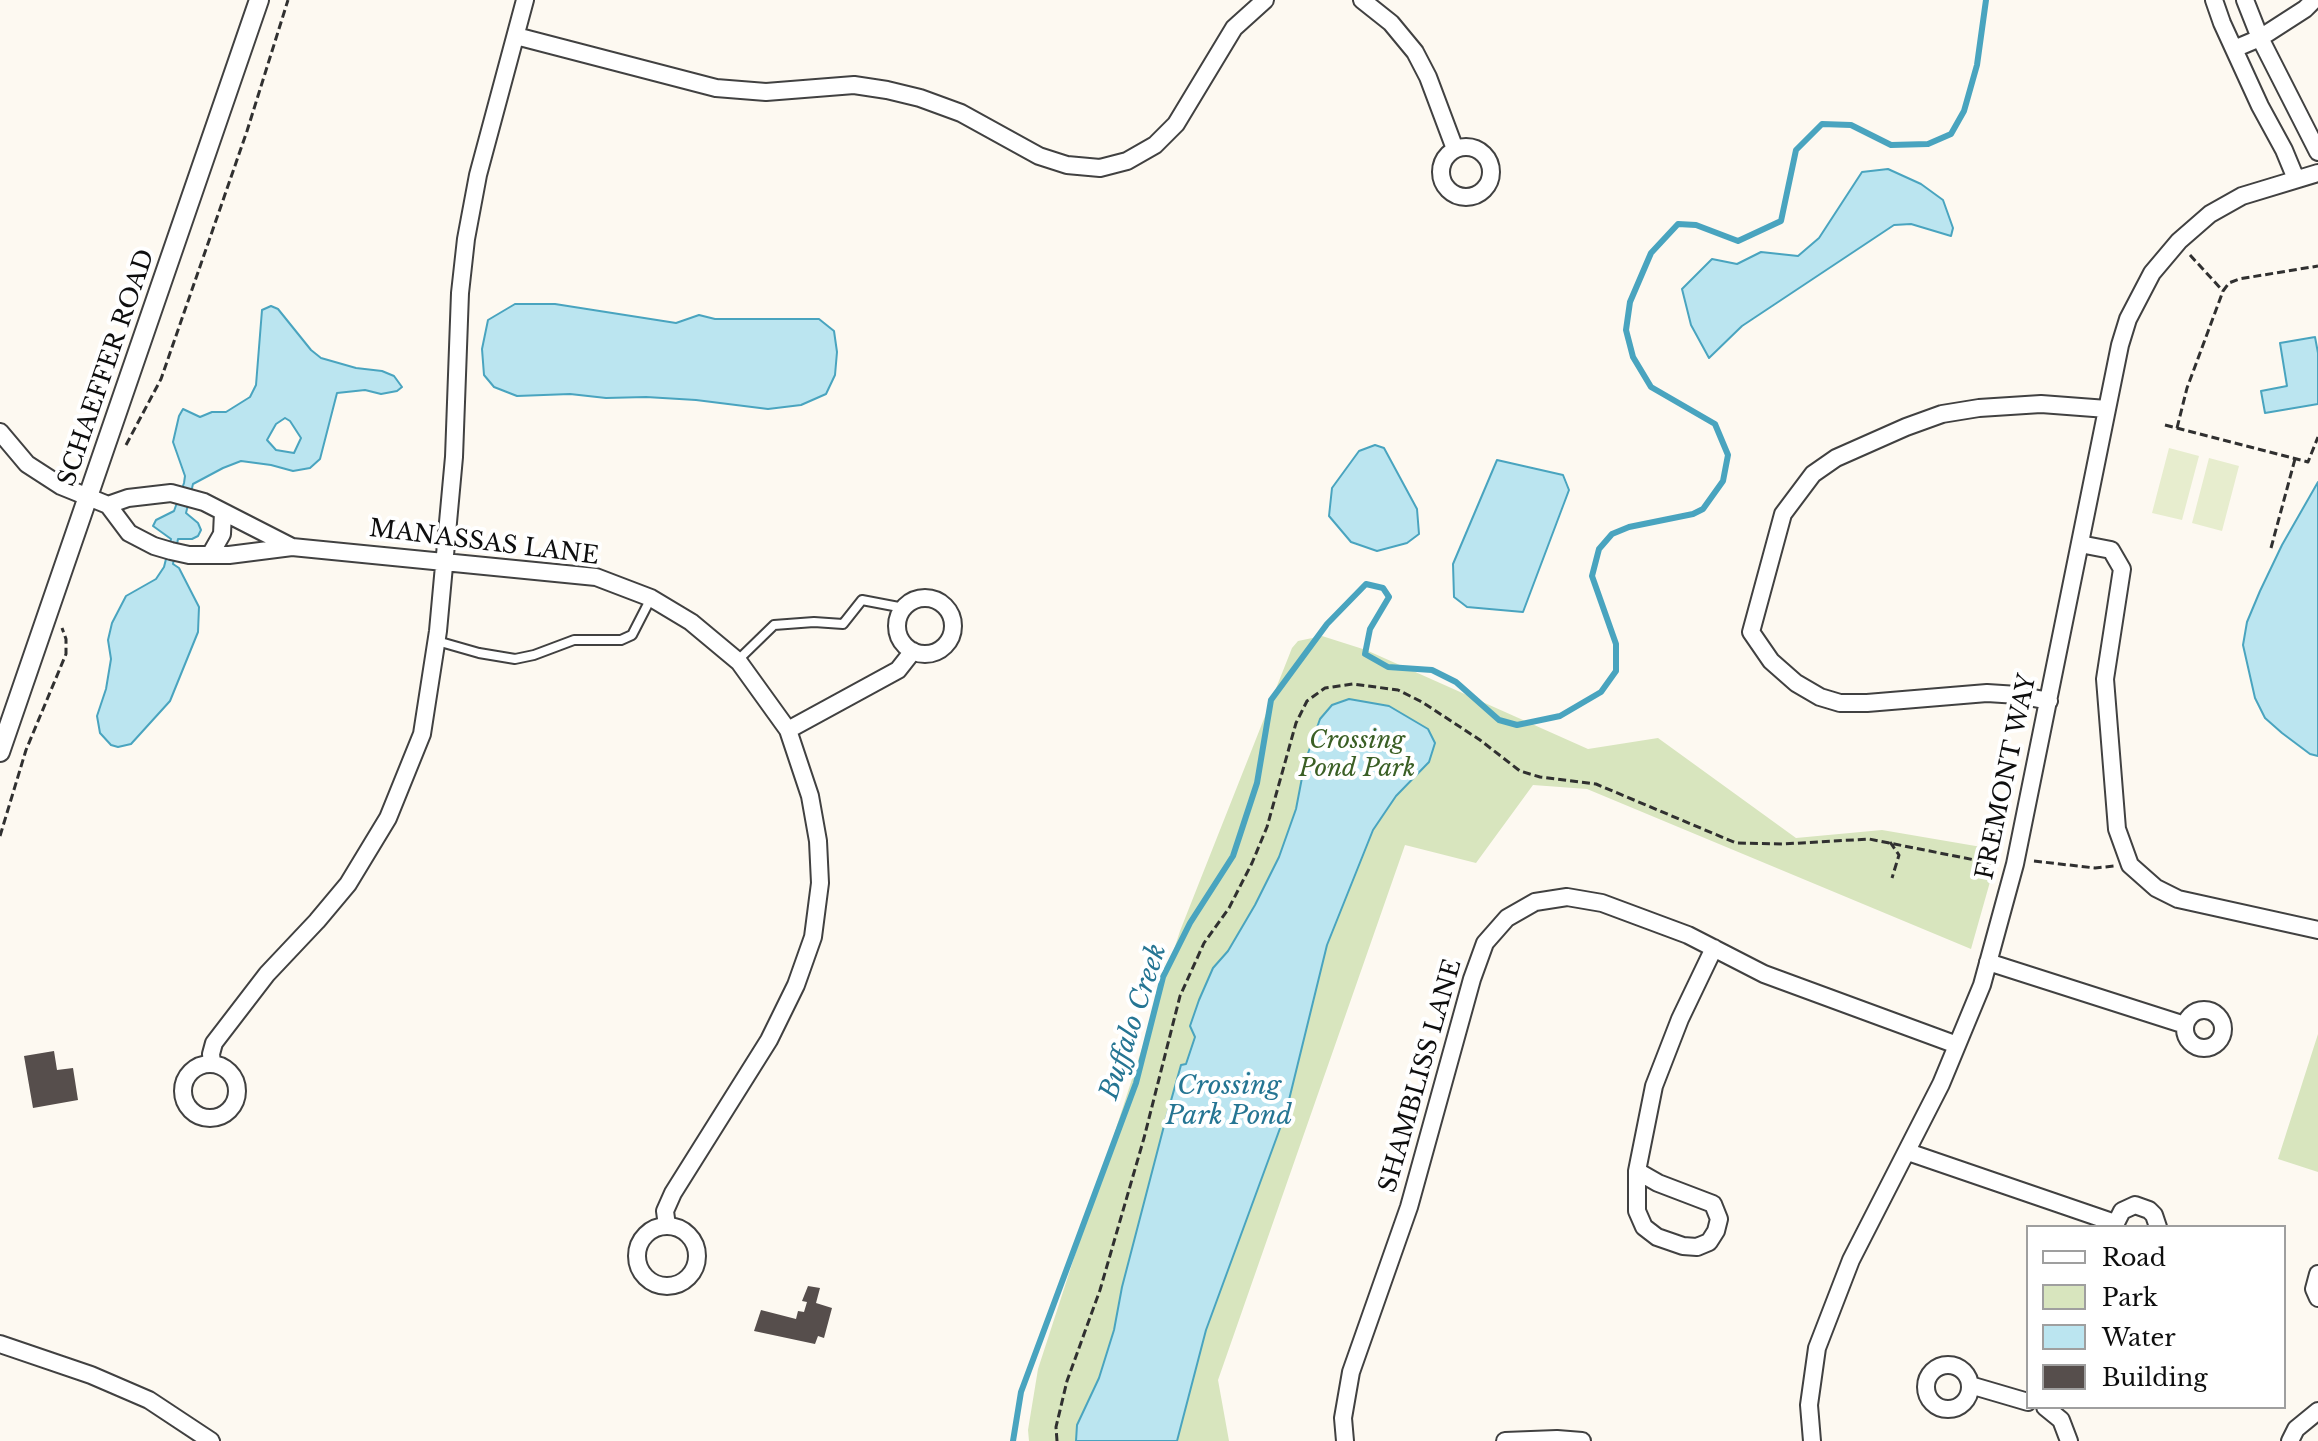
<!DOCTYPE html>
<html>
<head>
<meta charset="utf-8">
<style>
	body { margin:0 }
	#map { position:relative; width:2318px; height:1441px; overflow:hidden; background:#fdf9f1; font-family:"Libre Baskerville",serif }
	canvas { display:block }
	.legend { position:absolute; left:2026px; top:1225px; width:260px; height:184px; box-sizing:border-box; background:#fff; border:2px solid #9f9f9f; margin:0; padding:10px 14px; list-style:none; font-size:24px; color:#0e0e0e }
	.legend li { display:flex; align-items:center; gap:16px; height:40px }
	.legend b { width:40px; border:2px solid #9f9f9f }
</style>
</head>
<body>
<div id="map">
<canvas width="2318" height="1441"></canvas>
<ul class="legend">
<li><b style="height:10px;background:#fff"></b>Road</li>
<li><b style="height:22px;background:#d8e5be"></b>Park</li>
<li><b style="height:22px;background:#bbe5f0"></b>Water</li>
<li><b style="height:22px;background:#564e4c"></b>Building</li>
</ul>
</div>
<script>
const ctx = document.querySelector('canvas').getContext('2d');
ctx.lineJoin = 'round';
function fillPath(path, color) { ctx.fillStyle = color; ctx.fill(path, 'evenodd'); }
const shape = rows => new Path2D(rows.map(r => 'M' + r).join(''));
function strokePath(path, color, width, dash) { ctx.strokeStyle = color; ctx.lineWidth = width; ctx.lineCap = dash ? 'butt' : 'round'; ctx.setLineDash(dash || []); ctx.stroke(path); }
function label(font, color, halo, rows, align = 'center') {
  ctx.font = font + ' "Libre Baskerville",serif'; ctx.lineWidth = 8; ctx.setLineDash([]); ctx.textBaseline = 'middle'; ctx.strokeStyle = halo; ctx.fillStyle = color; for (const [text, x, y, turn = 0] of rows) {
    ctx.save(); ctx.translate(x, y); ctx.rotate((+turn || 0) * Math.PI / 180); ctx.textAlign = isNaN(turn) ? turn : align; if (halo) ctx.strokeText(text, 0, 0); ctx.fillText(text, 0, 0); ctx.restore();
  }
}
const green = shape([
	[1322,636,1366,650,1588,749,1658,738,1796,838,1882,830,1999,850,1971,949,1587,789,1533,785,1476,863,1405,845,1218,1380,1229,1441,1029,1441,1028,1430,1038,1369,1180,931,1292,648,1298,641],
	[2318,1034,2318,1172,2278,1159]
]);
const pitch = shape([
	[2169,448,2199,456,2182,520,2152,513],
	[2209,458,2239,466,2222,531,2192,523]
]);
const water = shape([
	[1888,169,1921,184,1943,200,1953,228,1951,236,1911,224,1894,225,1742,326,1709,358,1691,325,1682,289,1712,259,1737,264,1761,252,1798,256,1819,238,1862,172,1888,169],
	[515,304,555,304,676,323,699,315,715,319,819,319,834,331,837,352,835,375,826,394,801,405,768,409,696,400,646,397,606,398,570,394,517,396,494,387,484,375,482,349,488,320,515,304],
	[271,306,278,309,311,350,321,358,356,368,382,371,394,376,402,387,397,391,381,394,365,390,337,393,320,459,310,468,293,471,271,465,241,461,223,468,193,484,186,513,198,523,201,530,198,536,192,539,178,539,173,564,179,568,199,607,198,632,170,701,131,744,118,747,111,745,100,733,97,716,106,689,111,659,108,640,112,623,126,596,156,579,164,567,171,539,153,526,156,520,174,511,184,483,185,476,173,442,179,416,183,409,200,417,212,412,226,412,250,397,256,385,262,310,271,306],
	[285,418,290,421,301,438,294,453,276,450,267,440,276,424,285,418],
	[2315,337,2318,353,2318,404,2265,413,2261,391,2287,386,2280,343,2315,337],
	[1375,445,1384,448,1417,509,1419,534,1407,543,1377,551,1351,542,1329,516,1332,488,1359,451,1375,445],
	[1497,460,1563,475,1569,490,1523,612,1467,607,1454,597,1453,564,1497,460],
	[2318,482,2318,756,2310,754,2282,733,2265,718,2255,698,2243,645,2247,622,2260,591,2282,545,2318,482],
	[1349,699,1389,706,1428,729,1435,743,1429,762,1396,796,1373,830,1327,945,1286,1112,1206,1330,1177,1441,1076,1441,1077,1425,1099,1378,1114,1330,1122,1287,1165,1122,1181,1065,1186,1064,1195,1037,1190,1026,1199,1000,1213,968,1228,951,1255,905,1279,857,1296,809,1305,762,1320,719,1332,705,1349,699]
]);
const stream = shape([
	[1013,1441,1021,1392,1136,1083,1163,977,1190,923,1233,856,1257,783,1271,700,1327,624,1366,584,1383,588,1389,597,1370,629,1365,654,1388,667,1432,670,1456,682,1499,720,1517,725,1560,716,1601,692,1616,671,1616,644,1592,576,1599,549,1612,534,1629,527,1693,514,1703,509,1723,481,1728,455,1715,424,1651,387,1633,357,1626,330,1630,302,1651,253,1678,224,1696,225,1738,241,1781,221,1796,150,1822,124,1851,125,1891,145,1928,144,1951,134,1964,111,1977,65,1986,0]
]);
const building = shape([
	[54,1051,57,1070,73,1068,78,1100,33,1108,24,1056],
	[808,1286,820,1288,816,1303,832,1308,824,1338,818,1336,815,1344,754,1331,761,1310,796,1319,798,1311,804,1312,807,1302,802,1301]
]);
const path = shape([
	[2190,255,2223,291],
	[2165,425,2308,462,2318,437],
	[2177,428,2187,388,2223,291,2229,283,2239,279,2318,266],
	[126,445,161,379,247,131,288,0],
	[2271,548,2295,459],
	[0,836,26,750,66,654,66,639,62,628],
	[1890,842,1899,855,1892,878],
	[2034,861,2095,868,2114,866],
	[1057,1441,1056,1427,1067,1381,1100,1290,1144,1138,1180,996,1204,943,1229,908,1252,863,1267,827,1296,723,1307,701,1325,688,1353,684,1398,690,1422,702,1480,740,1520,771,1540,777,1596,784,1736,843,1783,844,1869,839,1995,864]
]);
const service = shape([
	[437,641,479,653,515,659,534,655,574,640,621,640,632,635,651,598],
	[738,660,774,625,814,622,843,624,862,600,904,608]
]);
const minor = shape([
	[1362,0,1391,23,1415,52,1428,77,1455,149],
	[2214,0,2222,23,2260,106,2284,150,2296,179],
	[2245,0,2260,38,2318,152],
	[516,36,716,88,766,92,854,85,887,90,920,98,961,113,1039,156,1067,165,1100,168,1127,161,1155,145,1176,124,1234,28,1265,0],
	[2234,49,2260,38,2305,9,2314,0],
	'1441 172a25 25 0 1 1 50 0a25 25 0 1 1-50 0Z',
	[0,432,27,464,61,486,108,505,128,498,171,493,204,502,292,547,596,577,651,598,691,622,739,662,788,730,810,796,818,841,820,883,813,937,796,985,769,1040,673,1193,665,1211,667,1226],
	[108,505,129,533,154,546,171,551,189,555,229,555,292,547],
	[2080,544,2111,550,2122,569,2105,679,2117,829,2130,865,2156,888,2178,899,2318,930],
	[210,555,222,534,223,512],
	'897 626a28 28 0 1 1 56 0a28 28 0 1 1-56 0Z',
	[2049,701,2018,695,1987,693,1867,703,1840,703,1820,697,1796,683,1771,661,1751,632,1783,514,1813,474,1836,458,1906,427,1942,414,1979,408,2041,404,2107,409],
	[788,730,898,670,913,651],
	[1988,962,2185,1025],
	'2185 1029a19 19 0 1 1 38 0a19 19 0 1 1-38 0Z',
	[212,1063,211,1054,214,1043,267,974,317,921,348,884,388,818,422,734,438,631,454,457,460,293,466,239,478,175,525,0],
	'183 1091a27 27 0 1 1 54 0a27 27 0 1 1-54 0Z',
	[1908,1152,2115,1223],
	[1637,1171,1658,1183,1713,1204,1719,1219,1716,1231,1709,1242,1697,1247,1683,1246,1657,1237,1644,1227,1637,1211,1637,1171,1654,1086,1680,1019,1714,948],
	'637 1256a30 30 0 1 1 60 0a30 30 0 1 1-60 0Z',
	[2114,1227,2122,1211,2135,1205,2149,1210,2154,1215,2158,1227],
	[2318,1274,2314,1289,2318,1298],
	[0,1344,91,1375,149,1400,211,1441],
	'1926 1387a22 22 0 1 1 44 0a22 22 0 1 1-44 0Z',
	[1970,1385,2028,1402],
	[2045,1407,2061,1420,2069,1441],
	[1345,1441,1343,1418,1351,1372,1409,1207,1472,979,1485,943,1507,918,1535,902,1567,897,1602,903,1688,935,1764,974,1957,1045],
	[1505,1441,1557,1439,1582,1441],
	[1812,1441,1809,1405,1817,1348,1851,1260,1941,1084,1982,985,2015,864,2120,345,2128,319,2152,273,2179,241,2210,214,2242,196,2318,173],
	[2290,1441,2296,1429,2318,1411]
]);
const tertiary = shape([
	[0,752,259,0]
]);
const streetNames = [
	["SCHAEFFER ROAD",107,368,-71],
	["MANASSAS LANE",484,543,7],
	["FREMONT WAY",2007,777,-78],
	["SHAMBLISS LANE",1421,1076,-74]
];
const parkNames = [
	["Crossing",1357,741],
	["Pond Park",1357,769]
];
const waterNames = [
	["Buffalo Creek",1134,1022,-72],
	["Crossing",1229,1087],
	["Park Pond",1229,1117]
];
fillPath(green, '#d8e5be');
fillPath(pitch, '#e7edce');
fillPath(water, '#bbe5f0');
strokePath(water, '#49a4bf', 2);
strokePath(stream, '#49a4bf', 6);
fillPath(building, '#564e4c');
strokePath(service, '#414141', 12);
strokePath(minor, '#414141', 20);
strokePath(tertiary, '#414141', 22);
strokePath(path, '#303030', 3, [8, 4]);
strokePath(service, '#fff', 8);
strokePath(minor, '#fff', 16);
strokePath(tertiary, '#fff', 18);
label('24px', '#0e0e0e', '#fff', streetNames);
label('italic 24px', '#3b5f25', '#fff', parkNames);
label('italic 26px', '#257593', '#fff', waterNames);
</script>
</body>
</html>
